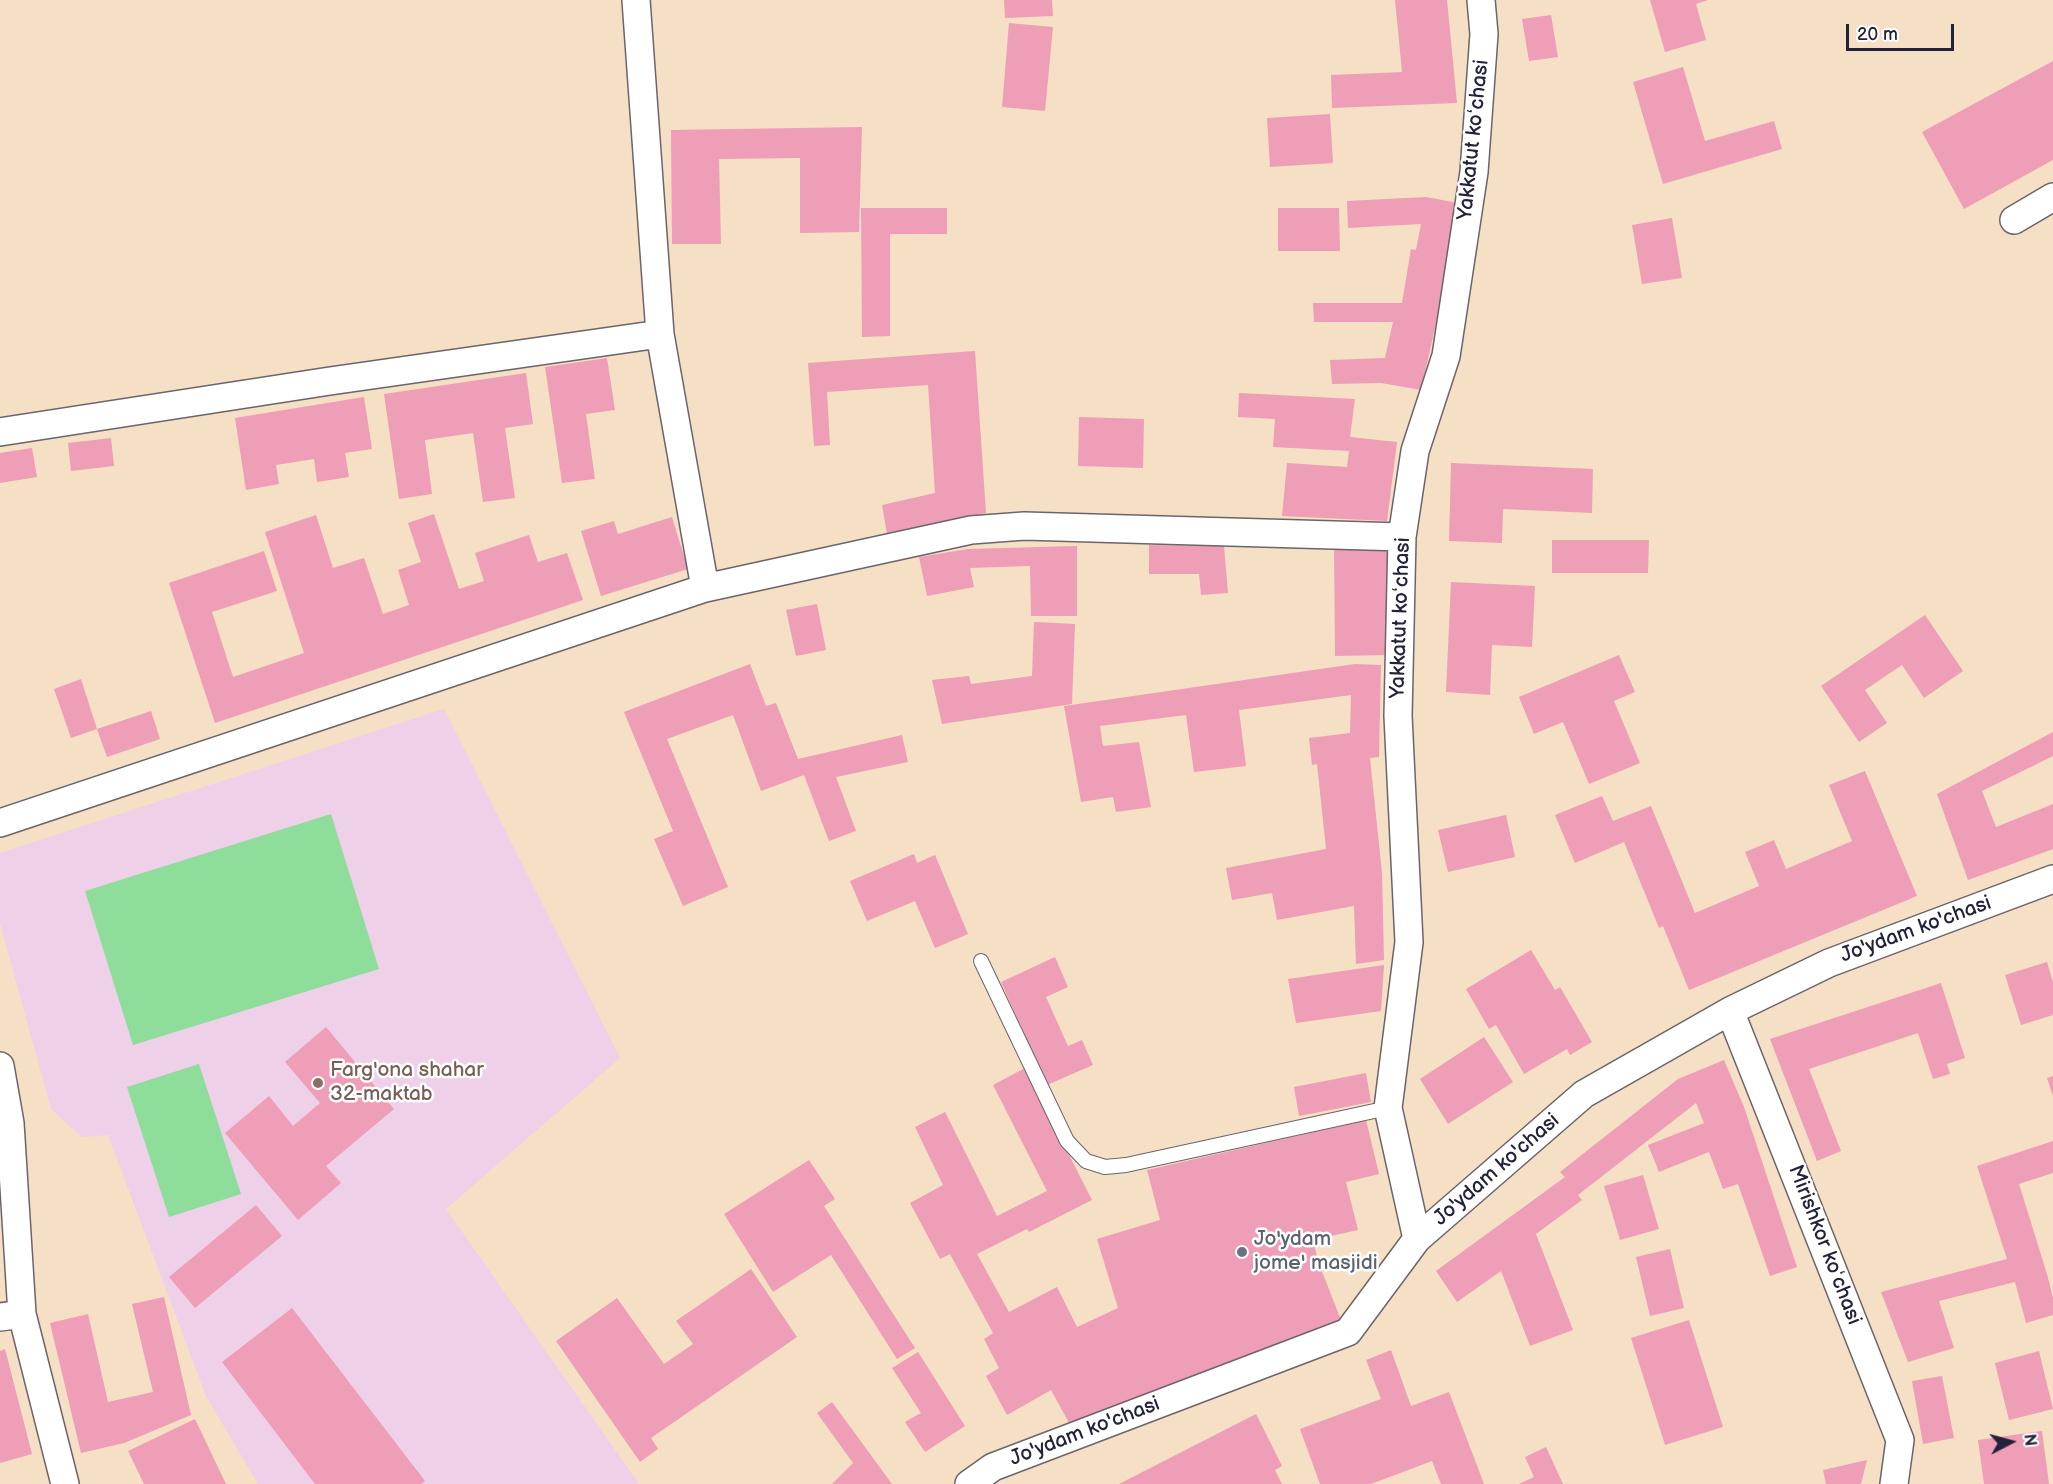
<!DOCTYPE html>
<html>
<head>
<meta charset="utf-8">
<style>
	body { margin:0 }
	#map { position:relative; width:2053px; height:1484px; overflow:hidden; background:#f5dfc5; font-family:"Balsamiq Sans",sans-serif }
	canvas { display:block }
	.north { position:absolute; left:1981px; top:1412px; width:60px; height:60px; -webkit-text-stroke:4px #fff; paint-order:stroke; rotate:84deg; font-size:16px; font-weight:700; line-height:24px; text-align:center; color:#22223b }
	.north::after { content:''; display:block; margin:auto; width:21px; height:27px; background:#22223b; clip-path:polygon(50% 0,100% 100%,50% 72%,0 100%) }
	.scale { position:absolute; left:1846px; top:24px; width:108px; height:27px; box-sizing:border-box; border:3px solid #22223b; border-top:0; padding-left:8px; font-size:18px; line-height:21px; white-space:nowrap; color:#22223b; -webkit-text-stroke:4px #fff; paint-order:stroke }
</style>
</head>
<body>
<div id="map">
<canvas width="2053" height="1484"></canvas>
<div class="north">N</div>
<div class="scale">20 m</div>
</div>
<script>
const ctx = document.querySelector('canvas').getContext('2d');
ctx.lineJoin = 'round';
function fillPath(path, color) { ctx.fillStyle = color; ctx.fill(path, 'evenodd'); }
const shape = rows => new Path2D(rows.map(r => 'M' + r).join(''));
function strokePath(path, color, width, dash) { ctx.strokeStyle = color; ctx.lineWidth = width; ctx.lineCap = dash ? 'butt' : 'round'; ctx.setLineDash(dash || []); ctx.stroke(path); }
function label(font, color, halo, rows, align = 'center') {
  ctx.font = font + ' "Balsamiq Sans",sans-serif'; ctx.lineWidth = 5; ctx.setLineDash([]); ctx.textBaseline = 'middle'; ctx.strokeStyle = halo; ctx.fillStyle = color; for (const [text, x, y, turn = 0] of rows) {
    ctx.save(); ctx.translate(x, y); ctx.rotate((+turn || 0) * Math.PI / 180); ctx.textAlign = isNaN(turn) ? turn : align; if (halo) ctx.strokeText(text, 0, 0); ctx.fillText(text, 0, 0); ctx.restore();
  }
}
const built = shape([
	[444,709,620,1058,446,1209,639,1484,258,1484,206,1396,108,1135,82,1137,51,1109,0,923,0,853]
]);
const green = shape([
	[331,814,379,969,133,1045,85,891],
	[199,1064,241,1194,169,1217,127,1087]
]);
const building = shape([
	[1004,0,1052,0,1053,16,1005,18],
	[1395,0,1447,0,1457,103,1332,108,1331,75,1402,72],
	[1650,0,1708,0,1696,4,1706,40,1665,52],
	[1551,15,1558,57,1529,61,1522,19],
	[1009,23,1053,27,1045,111,1002,107],
	[2053,61,2053,160,1964,209,1922,132],
	[1683,67,1705,141,1774,121,1782,149,1663,184,1633,82],
	[1330,114,1333,163,1270,167,1267,118],
	[862,127,859,232,800,233,800,158,719,159,721,244,672,244,671,130],
	[1426,197,1458,203,1439,310,1421,390,1381,383,1332,384,1330,360,1385,358,1393,322,1314,322,1313,303,1402,303,1411,249,1416,250,1421,224,1348,228,1347,201],
	[861,208,947,208,947,234,890,234,890,336,862,337],
	[1278,208,1339,208,1340,251,1278,251],
	[1672,218,1682,278,1642,284,1632,225],
	[975,351,986,513,887,534,882,505,935,493,928,385,827,392,830,445,814,446,808,363],
	[607,358,615,410,586,414,595,479,562,483,545,367],
	[526,373,533,424,505,428,515,498,483,502,473,433,425,440,432,494,399,499,384,394],
	[1239,393,1355,399,1350,437,1397,442,1387,521,1282,516,1287,463,1347,467,1349,451,1273,447,1275,419,1238,417],
	[364,397,372,449,345,453,349,477,317,482,314,459,276,465,279,484,246,490,235,418],
	[1079,417,1144,419,1143,468,1078,466],
	[111,438,114,466,71,471,68,443],
	[32,448,37,477,0,483,0,453],
	[1451,463,1593,469,1592,513,1503,509,1502,543,1449,541],
	[434,514,459,589,484,581,475,553,529,535,538,562,567,553,583,600,215,723,169,583,264,551,277,591,212,612,233,677,304,653,265,532,316,515,333,568,364,558,383,614,409,605,398,570,421,562,408,523],
	[672,517,688,569,601,596,581,531,614,521,618,534],
	[1552,540,1649,540,1648,573,1552,573],
	[1387,542,1389,655,1335,656,1334,543],
	[1149,545,1224,546,1228,593,1201,595,1199,574,1149,574],
	[1077,546,1077,616,1031,616,1030,566,970,568,974,587,927,596,919,557,968,549],
	[1451,582,1535,586,1532,647,1492,645,1490,695,1446,692],
	[817,604,826,650,796,656,786,610],
	[1925,615,1963,671,1924,698,1902,665,1865,690,1887,723,1859,742,1821,686],
	[1034,622,1075,624,1072,704,942,724,932,680,969,676,971,684,1032,676],
	[1619,655,1635,692,1614,701,1640,763,1589,784,1563,722,1534,734,1519,697],
	[750,664,766,706,776,703,798,759,902,735,908,762,836,777,856,831,829,841,804,775,761,791,733,715,667,739,728,887,683,906,654,839,673,831,624,712],
	[1355,664,1381,665,1379,757,1370,758,1382,873,1384,960,1356,964,1354,906,1277,920,1272,893,1232,900,1226,868,1326,849,1317,764,1312,765,1309,738,1350,733,1351,695,1239,710,1246,766,1194,772,1186,715,1100,726,1103,746,1139,742,1151,807,1116,812,1113,797,1081,802,1064,706],
	[81,679,97,729,71,738,54,689],
	[151,711,160,739,107,757,97,729],
	[2053,732,2053,756,1982,791,1996,827,2053,804,2053,849,1968,880,1937,794],
	[1865,771,1917,896,1689,990,1663,926,1659,928,1624,842,1575,863,1555,815,1602,796,1613,821,1651,806,1695,913,1759,886,1745,852,1774,840,1786,869,1852,841,1829,785],
	[1506,815,1515,857,1448,872,1438,830],
	[914,854,917,863,935,855,968,934,935,948,915,901,867,921,850,881],
	[1531,950,1555,990,1560,987,1592,1042,1570,1055,1567,1049,1524,1074,1496,1025,1489,1029,1466,989],
	[1055,957,1068,987,1046,997,1068,1046,1082,1040,1093,1065,1047,1085,1001,982],
	[2047,962,2053,982,2053,1015,2021,1025,2005,975],
	[1384,965,1381,1011,1296,1023,1288,979],
	[1941,983,1965,1058,1947,1064,1950,1074,1933,1079,1918,1033,1809,1069,1841,1151,1817,1161,1770,1039],
	[326,1027,394,1109,326,1166,341,1183,298,1220,225,1133,269,1096,293,1126,320,1103,285,1062],
	[1484,1037,1513,1082,1448,1124,1420,1079],
	[1724,1060,1744,1107,1797,1267,1770,1276,1738,1184,1723,1189,1709,1152,1659,1172,1648,1145,1704,1123,1696,1103,1578,1195,1582,1200,1536,1234,1573,1330,1530,1346,1501,1271,1457,1302,1436,1271,1565,1177,1560,1172,1678,1079],
	[1025,1068,1092,1200,1029,1232,1027,1229,977,1254,1009,1312,1057,1287,1077,1327,1118,1308,1097,1239,1160,1220,1147,1170,1366,1120,1379,1174,1346,1182,1358,1230,1313,1240,1319,1264,1343,1325,1074,1432,1051,1390,1007,1415,986,1376,999,1368,984,1339,993,1333,950,1254,940,1259,910,1203,943,1185,915,1127,945,1112,997,1216,1047,1191,993,1085],
	[1366,1073,1371,1102,1299,1116,1294,1087],
	[2053,1076,2053,1096,2047,1078],
	[2053,1141,2053,1173,2019,1184,2047,1274,2053,1298,2053,1315,2026,1323,2015,1282,1939,1301,1954,1348,1908,1362,1881,1292,2007,1259,1977,1166],
	[809,1160,835,1199,824,1206,915,1348,897,1359,831,1255,773,1292,724,1214],
	[1643,1175,1659,1229,1620,1240,1604,1186],
	[256,1205,282,1236,195,1308,169,1277],
	[1670,1249,1684,1308,1650,1316,1636,1257],
	[751,1269,797,1337,651,1438,658,1449,640,1462,556,1341,617,1298,664,1364,693,1344,676,1321],
	[164,1297,191,1415,124,1443,81,1453,50,1323,88,1314,108,1402,153,1392,132,1304],
	[292,1308,425,1481,421,1484,315,1484,222,1362],
	[1689,1320,1723,1427,1665,1445,1631,1338],
	[5,1349,32,1454,0,1463,0,1351],
	[1391,1350,1411,1406,1449,1392,1484,1484,1441,1484,1432,1461,1371,1484,1320,1484,1300,1429,1381,1399,1366,1360],
	[2039,1351,2053,1409,2009,1420,1995,1363],
	[918,1352,965,1426,925,1452,905,1422,921,1413,892,1368],
	[1942,1376,1954,1438,1923,1444,1912,1381],
	[832,1402,892,1484,832,1484,853,1463,817,1413],
	[1256,1414,1282,1466,1275,1470,1282,1484,1119,1484],
	[195,1419,226,1484,144,1484,128,1451],
	[2042,1431,2049,1484,1984,1484,1978,1440],
	[1546,1447,1563,1484,1519,1484,1534,1477,1525,1457],
	[1867,1460,1861,1484,1826,1484,1823,1470]
]);
const lane = shape([
	[981,961,1067,1141,1086,1161,1105,1167,1126,1165,1388,1108]
]);
const street = shape([
	[2014,220,2053,197],
	[0,432,330,381,660,334],
	[705,588,971,530,1024,526,1402,537],
	[0,823,705,588,660,334,636,0],
	[1730,1011,1900,1440,1894,1484],
	[0,1066,10,1123,22,1314,0,1317],
	[1417,1239,1388,1108,1409,942,1398,716,1402,537,1415,451,1446,356,1474,172,1484,34,1481,0],
	[22,1314,65,1484],
	[969,1484,993,1467,1348,1332,1417,1239,1584,1094,1730,1011,1829,963,2053,879]
]);
const markers = [
	[318,1083,6,"#8d6e63"],
	[1242,1252,6,"#6b7280"]
];
const streetNames = [
	["Yakkatut koʻchasi",1474,140,-84],
	["Yakkatut koʻchasi",1401,618,-88],
	["Jo'ydam ko'chasi",1916,930,-20],
	["Jo'ydam ko'chasi",1497,1170,-41],
	["Mirishkor koʻchasi",1824,1245,69],
	["Jo'ydam ko'chasi",1085,1432,-21]
];
const educationNames = [
	["Farg'ona shahar",330,1071],
	["32-maktab",330,1095]
];
const worshipNames = [
	["Jo'ydam",1254,1240],
	["jome' masjidi",1254,1264]
];
fillPath(built, '#eed0e8');
fillPath(green, '#8edd9b');
fillPath(building, '#ee9eb6');
strokePath(lane, '#6c646b', 16);
strokePath(street, '#6c646b', 30);
strokePath(lane, '#fff', 14);
strokePath(street, '#fff', 27);
for (const [x, y, r, color] of markers) { const dot = new Path2D(); dot.arc(x, y, r, 0, 2 * Math.PI); ctx.fillStyle = color; ctx.fill(dot); strokePath(dot, '#fff', 2); }
label('21px', '#22223b', '#fff', streetNames);
label('21px', '#785e54', '#fff', educationNames, 'left');
label('21px', '#5b616d', '#fff', worshipNames, 'left');
</script>
</body>
</html>
